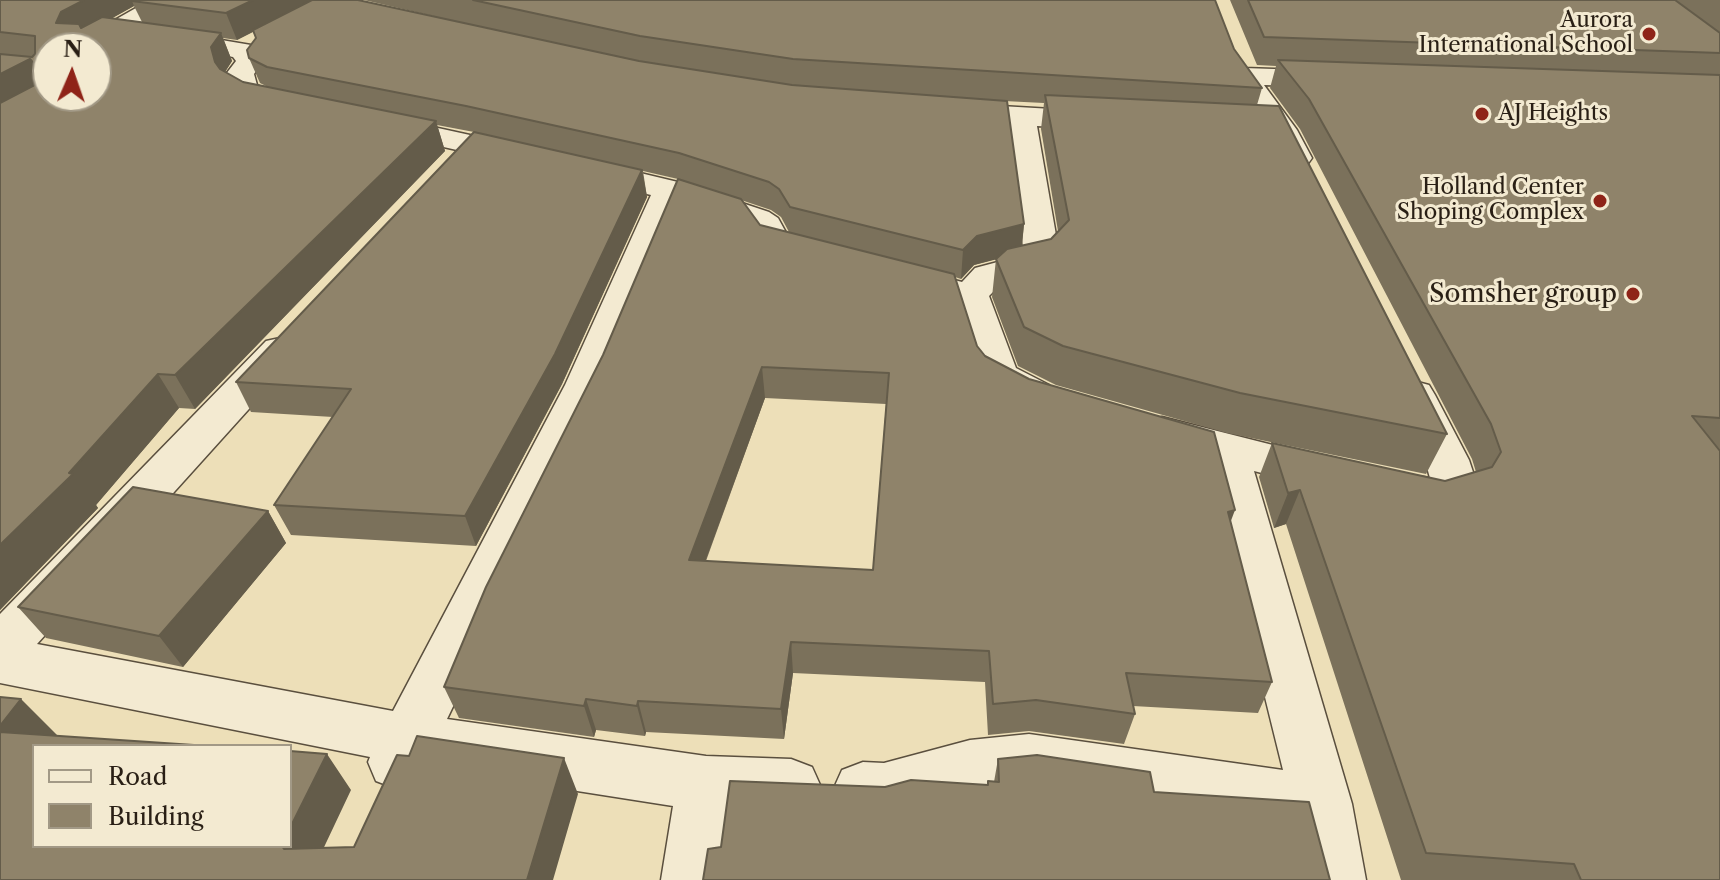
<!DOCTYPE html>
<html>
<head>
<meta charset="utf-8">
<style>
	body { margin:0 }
	#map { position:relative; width:1720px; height:880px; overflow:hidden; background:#eddfb8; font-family:"Libre Caslon Text",serif }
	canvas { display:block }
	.legend { position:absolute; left:32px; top:744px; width:260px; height:104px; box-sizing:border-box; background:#f3ead1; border:2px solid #a29986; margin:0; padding:10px 14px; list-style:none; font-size:24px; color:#291f15 }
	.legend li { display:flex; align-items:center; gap:16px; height:40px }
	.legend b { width:40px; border:2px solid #a29986 }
	.north { position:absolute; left:32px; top:32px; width:80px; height:80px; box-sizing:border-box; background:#f3ead1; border:2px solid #a29986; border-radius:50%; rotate:2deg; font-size:22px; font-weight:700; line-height:32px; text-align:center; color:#291f15 }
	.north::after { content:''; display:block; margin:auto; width:28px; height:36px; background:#8f2418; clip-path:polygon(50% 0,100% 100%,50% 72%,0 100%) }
</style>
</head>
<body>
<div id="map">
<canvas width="1720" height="880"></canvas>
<ul class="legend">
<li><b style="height:10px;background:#f3ead1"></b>Road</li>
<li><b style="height:22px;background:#8f836a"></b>Building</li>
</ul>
<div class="north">N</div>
</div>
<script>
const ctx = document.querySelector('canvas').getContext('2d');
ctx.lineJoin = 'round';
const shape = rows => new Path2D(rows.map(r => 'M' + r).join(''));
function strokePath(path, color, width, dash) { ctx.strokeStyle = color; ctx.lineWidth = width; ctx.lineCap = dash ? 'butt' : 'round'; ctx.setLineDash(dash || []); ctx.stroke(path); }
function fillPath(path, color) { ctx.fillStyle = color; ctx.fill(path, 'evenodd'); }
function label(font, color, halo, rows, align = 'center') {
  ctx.font = font + ' "Libre Caslon Text",serif'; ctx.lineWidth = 6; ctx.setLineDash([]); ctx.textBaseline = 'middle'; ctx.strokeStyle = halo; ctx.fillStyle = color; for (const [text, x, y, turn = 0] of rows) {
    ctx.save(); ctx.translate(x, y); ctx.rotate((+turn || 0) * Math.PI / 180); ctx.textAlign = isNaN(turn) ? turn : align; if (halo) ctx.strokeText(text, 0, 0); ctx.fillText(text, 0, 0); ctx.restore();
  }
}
const minor = shape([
	[150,0,179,0,175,5,96,52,96,48,72,48,76,42,150,0],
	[168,31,251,45,263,61,254,74,257,85,276,95,302,101,306,107,302,113,292,116,257,108,234,95,230,89,226,74,236,61,233,57,159,44,155,39,159,34,168,31],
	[1244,68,1334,71,1344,73,1348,79,1344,85,1334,87,1264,85,1297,130,1312,158,1307,165,1296,167,1285,165,1280,158,1267,130,1230,76,1234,70,1244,68],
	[949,103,1104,112,1114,115,1119,121,1114,127,1104,130,1037,126,1060,258,1045,274,1001,284,989,296,1016,368,1049,385,1055,395,1049,405,1034,409,1019,405,983,385,977,376,954,302,891,286,886,278,891,270,904,267,962,282,975,268,1024,255,1007,124,939,118,934,112,939,106,949,103],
	[383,116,534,149,539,156,534,163,523,165,373,131,368,125,373,119,383,116],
	[586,160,682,183,769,212,778,218,789,238,827,248,832,256,827,264,814,267,763,252,751,230,745,226,680,204,607,385,447,719,706,756,791,759,812,767,821,787,812,807,791,815,733,813,725,880,661,880,673,806,424,767,418,781,397,789,376,781,368,762,370,757,0,683,0,614,266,341,280,338,294,341,300,350,294,359,37,644,393,711,565,385,651,195,575,177,570,170,575,163,586,160],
	[1414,381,1429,385,1435,395,1469,460,1478,487,1471,499,1427,513,1391,504,1384,492,1391,480,1407,475,1430,478,1425,460,1393,395,1399,385,1414,381],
	[1162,417,1340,462,1347,473,1340,484,1324,489,1254,471,1352,804,1366,880,1302,880,1295,828,1029,788,970,794,884,819,863,818,842,810,833,790,842,770,863,762,884,763,970,740,1029,734,1283,770,1206,458,1147,442,1140,432,1147,422,1162,417]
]);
const wall = shape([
	[0,0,358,0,472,25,364,0,1215,0,1234,49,1262,88,1257,105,1447,434,1426,474,1227,433,1056,385,1018,366,992,297,996,259,974,265,961,279,955,277,977,346,985,356,1230,522,1272,682,1258,713,1133,706,1135,714,1124,744,1029,731,988,735,985,682,793,673,784,739,646,732,645,736,596,730,594,737,459,718,444,687,603,355,678,179,643,171,647,197,562,384,476,546,291,535,274,505,333,417,251,412,236,382,474,132,437,125,445,151,195,409,179,408,96,505,98,508,0,610],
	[134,6,142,22,112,18],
	[253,32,256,38,249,58,260,83,266,86,243,82,225,72,232,61,223,38,237,40],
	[48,48,96,96,48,96],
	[1004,101,1044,103,1041,129,1058,231,1051,239,1022,246,1024,224],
	[741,200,771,210,781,217,789,232,760,225],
	[765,398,886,404,873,570,706,561],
	[1230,0,1720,0,1720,880,1401,880,1286,524,1274,528,1259,477,1272,443,1445,481,1476,472,1472,459,1300,129,1270,88,1276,66,1257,65],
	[268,511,286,543,183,667,46,638,18,607],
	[998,759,1150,772,721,847,987,785,994,782]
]);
const shadedWall = shape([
	[84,0,144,0,132,1,134,6,75,39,56,23,61,12],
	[253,0,314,0,237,40,226,13],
	[221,33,232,61,223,75,215,62,211,47],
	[30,59,46,87,0,112,0,74],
	[436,121,445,151,195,409,175,375],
	[642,170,647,197,562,384,476,546,465,516],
	[1024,224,1021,253,974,265,961,279,963,250,977,236],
	[762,367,765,398,694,592,689,560],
	[158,374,179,408,96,505,98,508,0,610,0,545,69,473],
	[1300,490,1286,524,1274,528,1288,493],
	[1235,510,1223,542,1228,512],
	[268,511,286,543,183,667,159,636],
	[791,642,793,673,784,739,781,709],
	[21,699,58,736,0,736,0,726],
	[586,699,596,730,594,737,584,706],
	[638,701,646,732,645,736,637,706],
	[327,754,351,790,309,879,282,846,290,846,290,828],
	[564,758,578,794,553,880,527,880]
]);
const building = shape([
	[0,0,84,0,61,12,56,23,79,24,81,28,102,17,221,33,211,47,215,62,220,69,243,82,436,121,175,375,158,374,69,473,73,474,0,545,0,103,48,78,48,96,96,96,96,48,48,48,48,65,35,65,30,59,0,74,0,54,32,57,35,54,35,36,0,32,0,0],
	[133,0,253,0,226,13,132,1,133,0],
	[312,0,358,0,639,61,792,85,1007,101,1024,224,977,236,963,250,790,207,779,189,769,182,679,153,466,106,267,67,249,58,247,50,256,38,253,30,312,0],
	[473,0,1215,0,1234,49,1262,88,793,59,640,36,473,0],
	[1248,0,1675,0,1720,33,1720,53,1264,37,1248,0],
	[1278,60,1720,75,1720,418,1692,416,1720,451,1720,880,1581,880,1574,864,1426,853,1300,490,1288,493,1272,443,1445,481,1492,467,1501,452,1491,424,1309,99,1278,60],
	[1045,95,1279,106,1447,434,1240,393,1063,346,1024,327,996,259,1007,249,1051,239,1069,220,1045,95],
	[474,132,642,170,555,354,465,516,274,505,351,389,236,382,474,132],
	[678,179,741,199,760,225,954,274,977,346,985,356,1029,379,1214,432,1235,510,1228,512,1272,682,1126,673,1135,714,1036,700,993,704,989,651,791,642,781,709,638,701,637,706,586,699,584,706,444,687,486,587,603,355,678,179],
	[762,367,889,373,873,570,689,560,762,367],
	[133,487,268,511,159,636,18,607,133,487],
	[0,697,21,699,0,726,0,697],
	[0,732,209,746,34,746,34,846,282,846,284,849,354,847,397,755,409,756,417,736,564,758,527,880,0,880,0,732],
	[290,751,327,754,290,828,290,751],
	[1037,755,1150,772,1154,792,1309,802,1330,880,703,880,708,849,721,847,730,781,885,787,911,780,988,785,988,781,999,782,998,759,1037,755]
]);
const markers = [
	[1649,34,8,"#8f2418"],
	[1482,114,8,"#8f2418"],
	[1600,201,8,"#8f2418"],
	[1633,294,8,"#8f2418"]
];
const farPoinames = [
	["Aurora",1633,21],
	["International School",1633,46],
	["AJ Heights",1498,114,"left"],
	["Holland Center",1584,188],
	["Shoping Complex",1584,213]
];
const poiNames = [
	["Somsher group",1617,294]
];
strokePath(minor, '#5a4f3e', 3);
fillPath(minor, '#f3ead1');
fillPath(wall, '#7b715b');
fillPath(shadedWall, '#645c4a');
fillPath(building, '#8f836a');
strokePath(building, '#645c4a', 2);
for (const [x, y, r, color] of markers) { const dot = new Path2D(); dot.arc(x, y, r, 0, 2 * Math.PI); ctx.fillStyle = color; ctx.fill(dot); strokePath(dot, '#f3ead1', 3); }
label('22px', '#291f15', '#f3ead1', farPoinames, 'right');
label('26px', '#291f15', '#f3ead1', poiNames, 'right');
</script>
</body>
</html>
